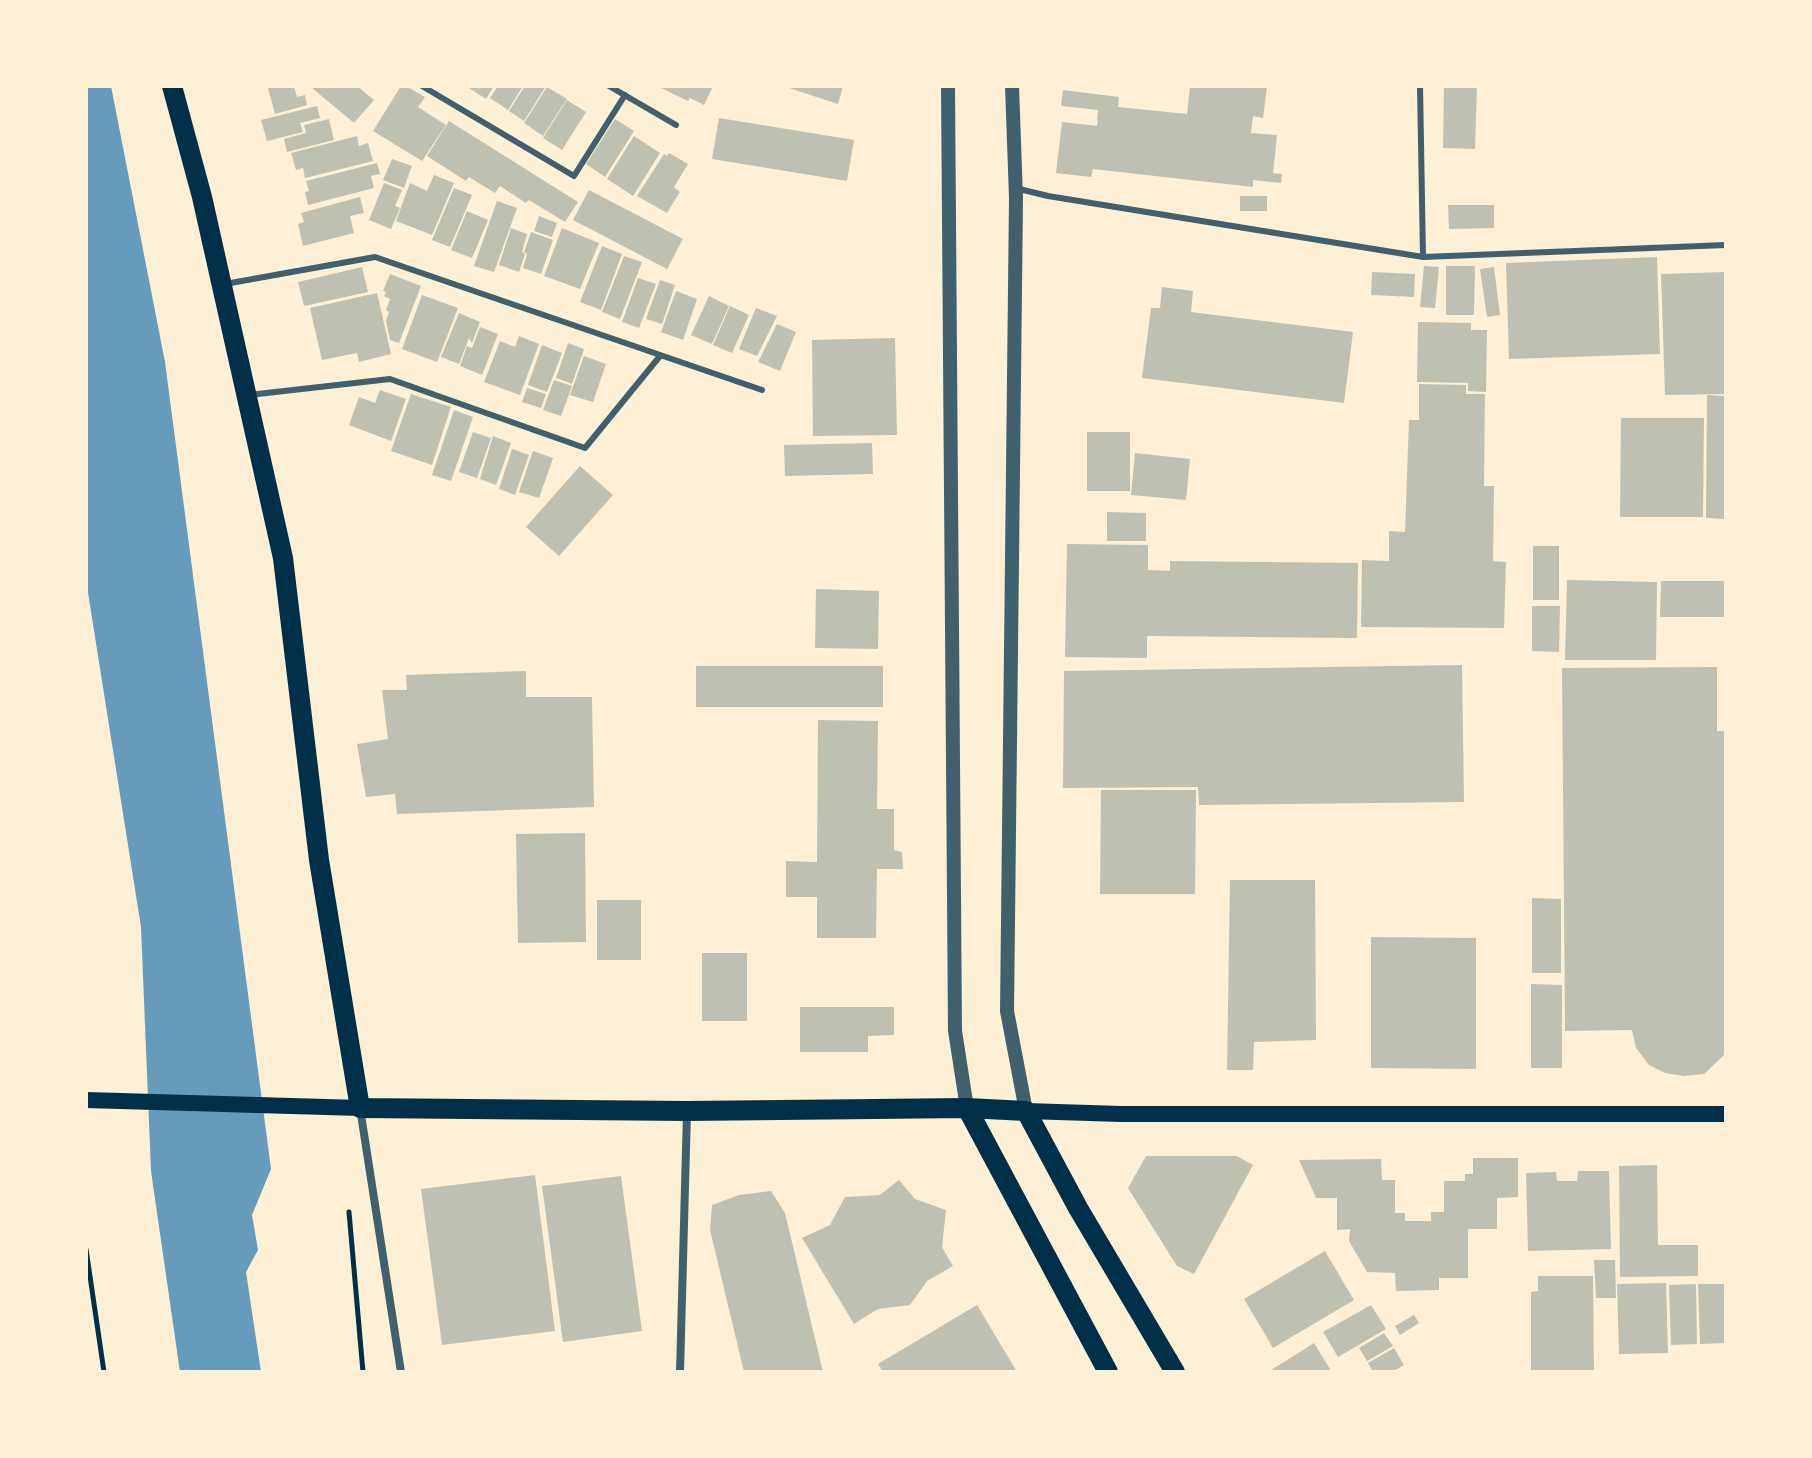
<!DOCTYPE html>
<html>
<head>
<meta charset="utf-8">
<style>
	body { margin:0 }
	#map { position:relative; width:1812px; height:1458px; overflow:hidden; background:#fdf0d5; font-family:Figtree,sans-serif }
	canvas { display:block }
	.frame { position:absolute; inset:0; border:88px solid #fdf0d5; pointer-events:none }
</style>
</head>
<body>
<div id="map">
<canvas width="1812" height="1458"></canvas>
<div class="frame"></div>
</div>
<script>
const ctx = document.querySelector('canvas').getContext('2d');
ctx.lineJoin = 'round';
function fillPath(path, color) { ctx.fillStyle = color; ctx.fill(path, 'evenodd'); }
const shape = rows => new Path2D(rows.map(r => 'M' + r).join(''));
function strokePath(path, color, width, dash) { ctx.strokeStyle = color; ctx.lineWidth = width; ctx.lineCap = dash ? 'butt' : 'round'; ctx.setLineDash(dash || []); ctx.stroke(path); }
const water = shape([
	[86,86,111,86,165,362,271,1169,252,1215,258,1250,246,1272,261,1372,180,1372,151,1171,141,927,86,580]
]);
const building = shape([
	[274,86,294,86,297,97,305,95,307,105,275,114,268,88],
	[313,86,357,86,374,100,354,123,312,88],
	[401,86,406,86,425,97,418,107,446,125,422,161,373,131],
	[466,86,494,86,486,99],
	[498,86,523,86,508,110,490,98],
	[525,86,546,86,524,121,509,111],
	[657,86,713,86,704,105,690,98,688,101],
	[783,86,843,86,838,104],
	[1190,86,1267,86,1263,118,1253,116,1251,133,1277,135,1273,173,1282,174,1281,183,1253,180,1253,187,1093,169,1091,177,1056,173,1062,122,1097,126,1098,110,1061,106,1063,90,1119,97,1118,107,1187,114],
	[1444,86,1477,86,1475,149,1443,148],
	[547,87,567,99,543,136,524,123],
	[567,100,586,112,562,150,543,138],
	[317,106,320,118,300,123,303,132,267,141,261,120],
	[719,118,854,140,847,181,712,159],
	[329,119,334,140,287,152,284,139,306,133,304,125],
	[615,119,634,131,605,177,586,164],
	[449,121,578,202,565,222,529,200,526,203,500,186,495,193,469,177,466,181,427,156],
	[357,136,359,146,368,143,373,161,305,178,303,168,296,170,291,153],
	[634,136,660,153,633,196,607,179],
	[669,153,688,164,674,187,680,192,667,213,637,196,664,154,667,156],
	[392,159,412,166,404,188,383,180],
	[377,163,380,174,371,176,374,188,308,205,305,192,309,191,306,181],
	[434,175,454,183,432,235,396,221,410,183,427,191],
	[384,183,402,190,395,206,400,208,391,229,369,220],
	[454,188,472,195,450,247,432,240],
	[589,190,683,239,667,269,573,220],
	[1240,196,1267,196,1267,211,1240,211],
	[360,197,364,213,350,216,354,233,303,246,298,224,304,222,301,213],
	[497,201,517,208,494,272,474,266],
	[1448,205,1494,205,1494,228,1449,229],
	[467,211,488,220,472,258,451,250],
	[539,216,557,223,552,237,534,231],
	[511,228,527,234,522,252,525,254,519,272,499,265],
	[562,228,599,243,580,289,544,276],
	[531,232,553,240,541,274,523,268,527,254,524,252],
	[602,246,622,254,601,310,580,302],
	[624,256,642,262,620,319,602,312],
	[1657,257,1660,354,1509,359,1506,263],
	[1424,266,1439,267,1435,308,1420,307],
	[1446,266,1475,266,1474,315,1446,315],
	[362,267,368,292,304,306,298,282],
	[1494,267,1500,315,1487,317,1480,269],
	[1372,272,1415,274,1414,297,1371,295],
	[1726,272,1726,394,1665,395,1661,274],
	[390,274,421,286,399,343,390,340,386,321,389,312,386,310,390,299,384,296,386,292,383,291],
	[638,278,656,284,639,328,622,322],
	[660,280,675,285,662,324,646,319],
	[1162,287,1193,291,1191,312,1353,332,1344,403,1142,378,1151,308,1160,308],
	[676,291,697,299,683,340,661,332],
	[377,293,391,354,359,362,357,353,322,360,310,308],
	[422,295,458,308,437,362,402,349],
	[709,296,729,306,712,344,691,335],
	[730,306,749,315,732,353,713,345],
	[756,308,777,316,757,356,739,349],
	[459,313,480,322,472,343,469,338,459,364,441,357],
	[1418,322,1471,323,1471,330,1487,330,1486,392,1468,391,1468,383,1417,382],
	[777,324,796,332,780,371,758,362],
	[480,327,498,334,482,375,460,366,467,346,472,348],
	[519,336,539,344,520,395,484,382,500,341,515,347],
	[895,338,897,435,813,436,812,340],
	[568,343,584,349,572,384,556,378],
	[542,345,562,353,547,392,528,385],
	[584,356,606,364,593,402,570,395],
	[554,380,572,386,561,416,543,410],
	[1419,384,1466,385,1466,394,1485,394,1484,486,1494,486,1493,561,1506,562,1504,628,1361,627,1362,560,1389,561,1389,531,1405,532,1409,420,1419,420],
	[527,388,546,394,541,408,522,402],
	[380,390,406,399,391,441,349,425,359,397,375,403],
	[411,394,451,407,432,465,391,451],
	[1707,395,1726,396,1726,519,1706,518],
	[454,410,473,417,451,481,432,475],
	[1621,418,1704,418,1703,517,1620,517],
	[473,432,491,438,477,478,459,472],
	[1087,432,1130,432,1130,491,1087,491],
	[493,436,511,443,496,485,480,479],
	[872,443,873,474,785,476,784,445],
	[512,449,529,455,515,495,499,489],
	[533,451,553,458,539,498,519,492],
	[1135,453,1190,459,1186,500,1131,495],
	[580,466,613,495,559,556,526,527],
	[1107,512,1146,513,1146,541,1107,541],
	[1067,544,1148,545,1148,570,1170,571,1170,561,1358,563,1357,638,1147,636,1147,658,1065,657],
	[1533,546,1559,546,1559,600,1533,600],
	[1567,580,1657,582,1656,660,1565,660],
	[1661,581,1726,581,1726,617,1660,617],
	[816,589,879,591,878,649,815,648],
	[1532,606,1560,606,1559,652,1532,651],
	[1462,665,1464,802,1199,805,1198,787,1063,788,1064,671],
	[696,666,883,666,883,707,696,707],
	[1717,667,1717,731,1726,731,1726,1053,1704,1074,1684,1076,1665,1073,1649,1065,1636,1048,1632,1030,1565,1031,1562,668],
	[526,671,526,697,592,697,594,807,397,814,395,794,366,797,357,744,388,739,382,690,407,690,406,675],
	[818,720,878,721,877,809,894,809,894,850,902,852,903,869,877,869,876,938,817,938,817,897,786,897,786,861,817,862],
	[1101,790,1196,790,1195,894,1100,894],
	[585,833,586,942,518,943,516,834],
	[1230,880,1315,880,1316,1040,1254,1042,1253,1070,1227,1070],
	[1532,898,1561,899,1561,973,1532,973],
	[597,900,641,900,641,960,597,960],
	[1371,937,1476,938,1476,1069,1371,1068],
	[702,953,747,953,747,1021,702,1021],
	[1531,984,1562,985,1562,1068,1531,1068],
	[800,1007,894,1007,894,1035,868,1036,868,1052,800,1052],
	[1146,1156,1237,1156,1253,1165,1194,1274,1177,1266,1128,1188],
	[1473,1158,1518,1158,1518,1197,1497,1198,1497,1229,1468,1229,1468,1278,1439,1278,1439,1290,1396,1291,1395,1273,1367,1272,1349,1241,1350,1229,1337,1230,1337,1198,1316,1198,1299,1160,1381,1159,1382,1180,1395,1180,1395,1213,1405,1213,1405,1221,1431,1221,1431,1212,1444,1212,1444,1181,1465,1181,1465,1174,1473,1174],
	[1657,1165,1658,1245,1698,1245,1698,1276,1620,1277,1619,1166],
	[1578,1171,1609,1171,1611,1249,1528,1251,1526,1173,1556,1172,1557,1181,1577,1181],
	[535,1175,555,1331,442,1345,421,1189],
	[621,1176,642,1331,563,1342,542,1186],
	[899,1180,915,1199,946,1210,942,1247,953,1266,927,1281,910,1305,878,1309,854,1324,802,1238,830,1225,845,1197,880,1195],
	[771,1191,785,1213,823,1372,744,1372,710,1230,712,1205,739,1195],
	[1325,1251,1354,1300,1273,1348,1244,1299],
	[1594,1260,1615,1260,1616,1298,1596,1298],
	[1538,1276,1593,1276,1594,1372,1531,1372,1531,1292,1538,1291],
	[1666,1283,1668,1353,1619,1354,1617,1284],
	[1696,1284,1697,1344,1671,1345,1669,1285],
	[1698,1284,1724,1284,1726,1343,1700,1344],
	[977,1305,1017,1372,883,1372,878,1364],
	[1371,1305,1386,1329,1338,1357,1323,1332],
	[1414,1315,1419,1323,1400,1335,1395,1326],
	[1384,1333,1393,1346,1367,1361,1359,1348],
	[1314,1343,1330,1369,1326,1372,1268,1372],
	[1394,1348,1404,1365,1392,1372,1373,1372,1368,1363]
]);
const path = shape([
	[349,1212,363,1372],
	[86,1249,104,1372]
]);
const service = shape([
	[422,86,574,176,625,95],
	[609,86,676,125],
	[1420,86,1423,257],
	[1015,188,1048,196,1423,257,1726,245],
	[225,284,375,257,762,390],
	[249,395,390,379,585,448,660,356]
]);
const minor = shape([
	[360,1108,401,1372],
	[680,1372,687,1112]
]);
const tertiary = shape([
	[948,86,955,1031,967,1108],
	[1012,86,1016,198,1007,1011,1026,1111]
]);
const secondary = shape([
	[86,1100,360,1108],
	[1026,1111,1121,1114,1726,1114]
]);
const primary = shape([
	[172,86,202,197,283,558,319,860,360,1108,687,1111,967,1108,1026,1111,1078,1208,1175,1372],
	[967,1108,1108,1372]
]);
fillPath(water, '#669bbc');
fillPath(building, '#bec0b2');
strokePath(path, '#003049', 5);
strokePath(service, '#3f606c', 6);
strokePath(minor, '#3f606c', 8);
strokePath(tertiary, '#3f606c', 14);
strokePath(secondary, '#003049', 16);
strokePath(primary, '#003049', 20);
</script>
</body>
</html>
